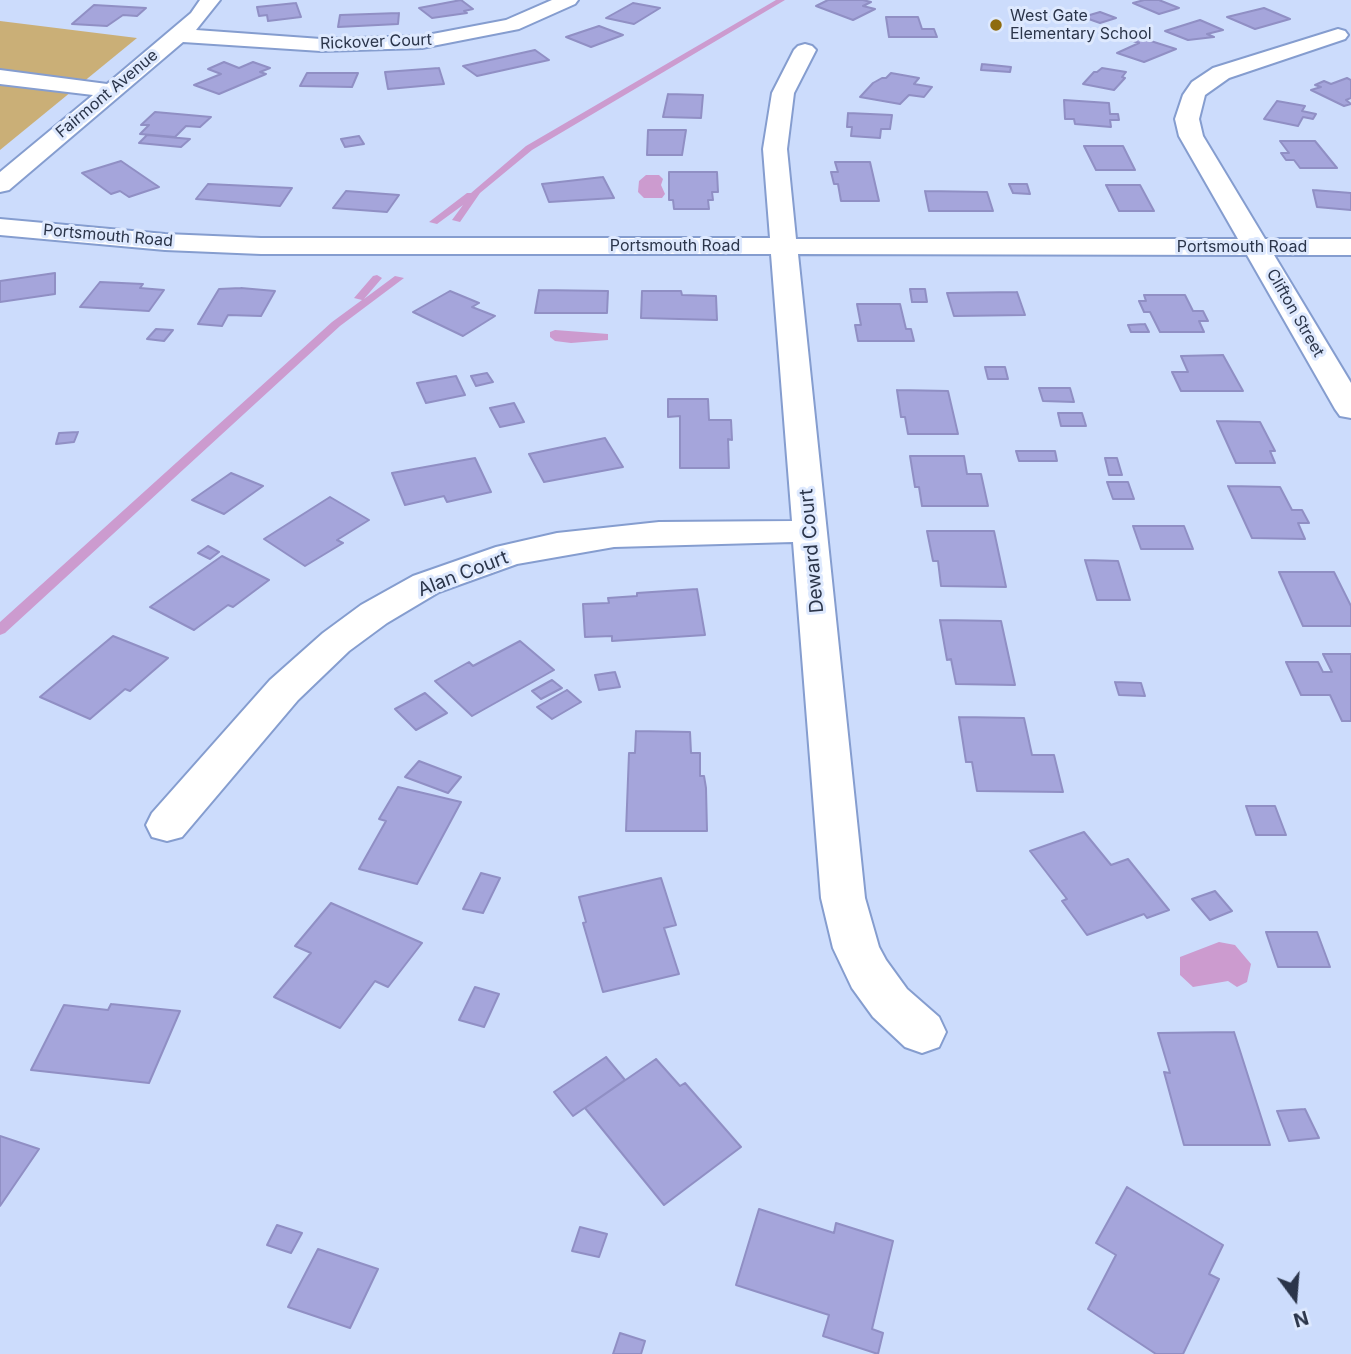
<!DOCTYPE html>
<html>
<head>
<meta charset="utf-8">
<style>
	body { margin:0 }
	#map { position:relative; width:1351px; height:1354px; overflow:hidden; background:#ccdcfc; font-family:Inter,sans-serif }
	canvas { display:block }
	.north { position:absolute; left:1260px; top:1263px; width:70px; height:70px; -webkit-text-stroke:5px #dee9fe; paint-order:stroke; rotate:164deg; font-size:19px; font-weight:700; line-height:28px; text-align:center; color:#2b354a }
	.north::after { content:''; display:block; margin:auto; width:24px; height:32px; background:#2b354a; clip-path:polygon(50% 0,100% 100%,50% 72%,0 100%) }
</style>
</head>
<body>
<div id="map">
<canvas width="1351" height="1354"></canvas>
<div class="north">N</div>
</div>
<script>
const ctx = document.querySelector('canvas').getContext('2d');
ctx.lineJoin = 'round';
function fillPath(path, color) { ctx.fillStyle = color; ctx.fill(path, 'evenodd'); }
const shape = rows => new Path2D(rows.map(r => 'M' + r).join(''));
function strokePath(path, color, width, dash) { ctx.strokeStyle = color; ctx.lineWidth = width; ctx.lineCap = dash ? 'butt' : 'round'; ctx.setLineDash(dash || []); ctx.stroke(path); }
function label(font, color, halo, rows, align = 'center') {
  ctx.font = font + ' Inter,sans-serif'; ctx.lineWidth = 6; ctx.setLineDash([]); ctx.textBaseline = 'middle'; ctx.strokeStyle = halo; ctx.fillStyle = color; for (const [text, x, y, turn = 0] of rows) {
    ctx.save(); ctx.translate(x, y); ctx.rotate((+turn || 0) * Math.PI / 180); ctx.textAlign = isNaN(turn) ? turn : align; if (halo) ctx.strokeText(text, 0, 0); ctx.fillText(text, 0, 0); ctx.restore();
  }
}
const green = shape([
	[0,21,137,38,0,150]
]);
const water = shape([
	[646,175,659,175,663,179,661,185,665,194,662,198,644,198,638,192,639,181],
	[555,330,608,334,608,340,571,343,555,341,550,337,550,332],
	[1219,942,1235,945,1251,964,1247,982,1237,987,1228,981,1193,987,1180,975,1180,957]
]);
const stream = shape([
	[776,0,785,0,532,150,480,193,460,222,452,220,463,205,437,224,429,222,467,193,471,193,526,146,776,0],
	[377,275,382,278,364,299,395,276,404,278,340,326,5,633,0,635,0,622,332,322,362,300,354,298,373,276,377,275]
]);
const building = shape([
	[461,0,473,9,464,11,467,13,432,18,419,8,461,0],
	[828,0,863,0,871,2,863,6,875,9,853,20,816,6,828,0],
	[1144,0,1159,0,1179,8,1159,14,1133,3,1144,0],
	[296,3,301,17,268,21,267,15,259,16,257,7,296,3],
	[633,3,660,8,634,24,606,18,633,3],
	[94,5,146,8,137,16,123,15,107,26,72,24,94,5],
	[1264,8,1290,19,1255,29,1227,17,1264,8],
	[1100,12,1116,18,1100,23,1083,17,1100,12],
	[399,13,398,24,338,27,340,15,399,13],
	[886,17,918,17,922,29,934,29,937,37,889,37,886,17],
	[1200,20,1223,30,1207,34,1214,37,1188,40,1165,31,1200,20],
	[599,26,623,35,591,47,566,37,599,26],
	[1135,36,1176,49,1144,62,1117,53,1139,43,1127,39,1135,36],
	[535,50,549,60,477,76,463,66,535,50],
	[224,62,239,68,253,62,270,68,260,72,266,74,219,94,194,85,221,74,208,69,224,62],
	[982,64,1011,67,1010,72,981,70,982,64],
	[439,68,444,84,388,89,385,72,439,68],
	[1102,68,1126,72,1122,77,1125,78,1114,90,1083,84,1094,72,1097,72,1102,68],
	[307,73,358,73,352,87,300,86,307,73],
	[891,73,919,78,914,84,932,87,924,97,909,95,900,104,860,97,873,83,882,78,886,78,891,73],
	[1347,78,1351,80,1351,98,1346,100,1351,104,1344,106,1311,90,1321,87,1315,85,1324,81,1331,84,1347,78],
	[668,94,703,95,701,118,663,117,668,94],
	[1064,100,1109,103,1110,114,1118,114,1119,120,1110,120,1111,127,1075,124,1074,119,1065,119,1064,100],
	[1277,101,1305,106,1302,111,1316,114,1313,119,1303,117,1298,126,1264,119,1277,101],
	[155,112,211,117,200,127,186,126,175,137,140,134,149,125,141,125,155,112],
	[848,113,892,115,890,129,881,129,880,138,851,136,852,127,847,127,848,113],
	[648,130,686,130,682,155,647,155,648,130],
	[147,135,190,139,181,147,139,143,147,135],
	[359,136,364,144,345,147,341,139,359,136],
	[1280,141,1315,141,1337,168,1300,168,1294,160,1286,160,1281,153,1289,153,1280,141],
	[1084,146,1123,146,1135,170,1096,170,1084,146],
	[121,161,159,187,129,197,120,191,111,194,82,173,121,161],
	[835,162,870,162,879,201,841,201,838,184,834,184,831,172,838,172,835,162],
	[669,172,717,172,718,192,712,192,713,200,708,200,709,209,674,209,673,200,669,200,669,172],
	[603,177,614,198,549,202,542,184,603,177],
	[208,184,292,188,280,206,196,199,208,184],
	[1009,184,1027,184,1030,194,1013,193,1009,184],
	[1106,185,1140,185,1154,211,1119,211,1106,185],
	[1313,190,1351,193,1351,210,1317,207,1313,190],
	[346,191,399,195,387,212,333,208,346,191],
	[925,191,987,192,993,211,929,211,925,191],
	[55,273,55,294,0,302,0,281,55,273],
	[100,282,143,284,140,288,164,290,149,311,80,307,100,282],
	[241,288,275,291,261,316,228,315,222,326,198,324,219,289,241,288],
	[910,289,925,289,927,302,912,302,910,289],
	[539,290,608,291,607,313,535,313,539,290],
	[450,291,479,303,472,307,495,316,463,336,413,312,450,291],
	[642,291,681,291,682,295,716,296,717,320,641,318,642,291],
	[1017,292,1025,315,954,316,947,293,1017,292],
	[1144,295,1185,295,1193,311,1203,311,1208,321,1199,321,1204,332,1160,332,1150,312,1144,312,1139,301,1146,301,1144,295],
	[857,304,900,304,906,329,911,329,914,341,858,341,855,325,861,325,857,304],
	[1145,324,1149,332,1131,332,1128,325,1145,324],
	[156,329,173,330,164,341,147,339,156,329],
	[1223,355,1243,391,1181,391,1172,372,1188,372,1181,356,1223,355],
	[985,367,1005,367,1008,379,988,379,985,367],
	[487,373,493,382,476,386,471,376,487,373],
	[456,376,465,395,426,403,417,383,456,376],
	[1039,388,1070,388,1074,402,1043,401,1039,388],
	[897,390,948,391,958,434,908,434,905,417,901,417,897,390],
	[668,399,708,399,709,420,731,420,732,440,728,439,729,468,680,468,680,416,668,417,668,399],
	[514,403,524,422,500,427,490,408,514,403],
	[1058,413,1082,413,1086,426,1061,426,1058,413],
	[1217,421,1260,422,1275,451,1270,451,1275,463,1236,463,1217,421],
	[78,432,74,442,56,444,59,433,78,432],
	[605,438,623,467,544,482,529,454,605,438],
	[1016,451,1055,451,1057,461,1019,461,1016,451],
	[910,456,964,456,967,474,981,474,988,506,922,506,919,487,915,487,910,456],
	[475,458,491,492,447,502,444,496,405,505,392,473,475,458],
	[1105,458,1117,458,1122,475,1109,475,1105,458],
	[231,473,263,486,224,514,192,500,231,473],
	[1107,482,1128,482,1134,499,1113,499,1107,482],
	[1228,486,1280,487,1292,510,1302,510,1309,523,1298,523,1305,539,1252,538,1228,486],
	[330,497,369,520,337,540,343,543,305,566,264,539,330,497],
	[1133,526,1184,526,1193,549,1141,549,1133,526],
	[927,531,994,531,1006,587,941,586,938,561,933,561,927,531],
	[208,546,219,552,210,559,198,553,208,546],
	[222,556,269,580,233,607,228,605,194,630,150,607,222,556],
	[1085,560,1118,561,1130,600,1097,600,1085,560],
	[1279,572,1334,572,1351,606,1351,626,1303,626,1279,572],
	[697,589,705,635,612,641,612,636,585,637,583,604,609,603,608,598,637,596,637,593,697,589],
	[940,620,1001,621,1015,685,956,684,951,659,947,660,940,620],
	[113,636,168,658,130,691,125,689,90,719,40,697,113,636],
	[520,641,554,670,472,716,435,681,469,662,473,666,520,641],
	[1323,654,1351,654,1351,721,1342,721,1330,695,1301,695,1286,662,1318,662,1323,672,1332,672,1323,654],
	[615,672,620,687,599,690,595,675,615,672],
	[552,680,562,688,541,699,532,691,552,680],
	[1115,682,1141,683,1145,696,1119,695,1115,682],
	[567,690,581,702,552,719,537,707,567,690],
	[425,693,447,713,416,730,395,709,425,693],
	[959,717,1024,718,1032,755,1054,755,1063,792,977,791,972,762,966,762,959,717],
	[636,731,690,732,691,753,700,753,700,776,704,776,706,788,707,831,626,831,629,753,635,753,636,731],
	[419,761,461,777,448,793,405,777,419,761],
	[398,787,461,802,417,884,359,869,386,821,379,819,398,787],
	[1246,806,1275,806,1286,835,1256,835,1246,806],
	[1084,832,1111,865,1128,859,1169,910,1147,918,1144,914,1087,935,1062,901,1067,899,1030,851,1084,832],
	[481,873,500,878,483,913,463,909,481,873],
	[661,878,676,925,664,928,679,974,603,992,583,923,586,922,579,897,661,878],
	[1215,891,1232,911,1210,920,1192,899,1215,891],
	[331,903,422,943,388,987,375,981,340,1028,274,997,311,953,295,946,331,903],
	[1266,932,1317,932,1330,967,1278,967,1266,932],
	[475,987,499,994,484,1027,459,1020,475,987],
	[111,1004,180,1011,149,1083,31,1070,64,1005,108,1010,111,1004],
	[1234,1032,1270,1145,1184,1145,1164,1072,1170,1073,1158,1033,1234,1032],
	[606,1057,625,1080,573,1116,554,1092,606,1057],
	[656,1059,680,1086,685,1083,741,1147,664,1205,585,1108,656,1059],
	[1305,1109,1319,1138,1289,1141,1277,1111,1305,1109],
	[0,1136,39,1149,0,1206,0,1136],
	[1127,1187,1223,1245,1209,1274,1219,1279,1183,1354,1156,1354,1088,1309,1116,1255,1096,1243,1127,1187],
	[759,1209,834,1233,836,1223,893,1241,872,1329,883,1333,878,1354,823,1336,829,1315,736,1285,759,1209],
	[277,1225,302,1233,291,1253,267,1245,277,1225],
	[580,1227,607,1234,599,1257,572,1251,580,1227],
	[318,1249,378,1269,350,1328,288,1307,318,1249],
	[620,1333,645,1341,641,1354,613,1354,620,1333]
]);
const minor = shape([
	[200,0,220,0,196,30,321,39,422,36,506,20,552,0,578,0,575,4,519,29,422,48,321,51,183,42,9,190,0,192,0,172,93,95,0,84,0,70,107,84,191,13,200,0],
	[1338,29,1345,31,1348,35,1345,39,1229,78,1205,95,1199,119,1203,136,1265,239,1351,239,1351,255,1274,255,1351,383,1351,418,1340,416,1335,409,1247,255,798,254,865,898,879,947,886,960,907,989,939,1017,946,1032,939,1047,922,1053,905,1047,873,1017,852,988,833,948,821,898,793,542,614,547,517,564,439,592,387,623,349,651,298,700,182,837,167,841,152,837,146,825,152,813,270,680,323,633,361,605,413,576,496,547,557,533,659,522,792,521,771,254,261,254,165,250,0,235,0,219,165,234,261,238,770,238,763,149,772,93,794,50,798,46,805,44,812,46,816,50,794,93,787,149,796,239,1238,239,1179,136,1175,119,1183,95,1192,82,1213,68,1338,29]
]);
const markers = [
	[996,25,7,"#8e6b0e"]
];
const farPoinames = [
	["West Gate",1010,16],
	["Elementary School",1010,34]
];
const farStreetnames = [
	["Rickover Court",376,42,-2],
	["Fairmont Avenue",107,94,-40],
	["Portsmouth Road",108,236,5],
	["Portsmouth Road",675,246],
	["Portsmouth Road",1242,247],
	["Clifton Street",1295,313,60]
];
const streetNames = [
	["Deward Court",812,551,-95],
	["Alan Court",463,574,-21]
];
fillPath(green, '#caaf77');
fillPath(water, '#cc9bcf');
fillPath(stream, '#cc9bcf');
fillPath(building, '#a5a5db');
strokePath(building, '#908fc4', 2);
strokePath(minor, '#859dcf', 4);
fillPath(minor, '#fff');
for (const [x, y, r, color] of markers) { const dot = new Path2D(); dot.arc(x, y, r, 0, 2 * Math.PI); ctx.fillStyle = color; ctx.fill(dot); strokePath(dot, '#dee9fe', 2.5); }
label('16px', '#2b354a', '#dee9fe', farPoinames, 'left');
label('16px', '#2b354a', '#dee9fe', farStreetnames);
label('19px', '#2b354a', '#dee9fe', streetNames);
</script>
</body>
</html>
